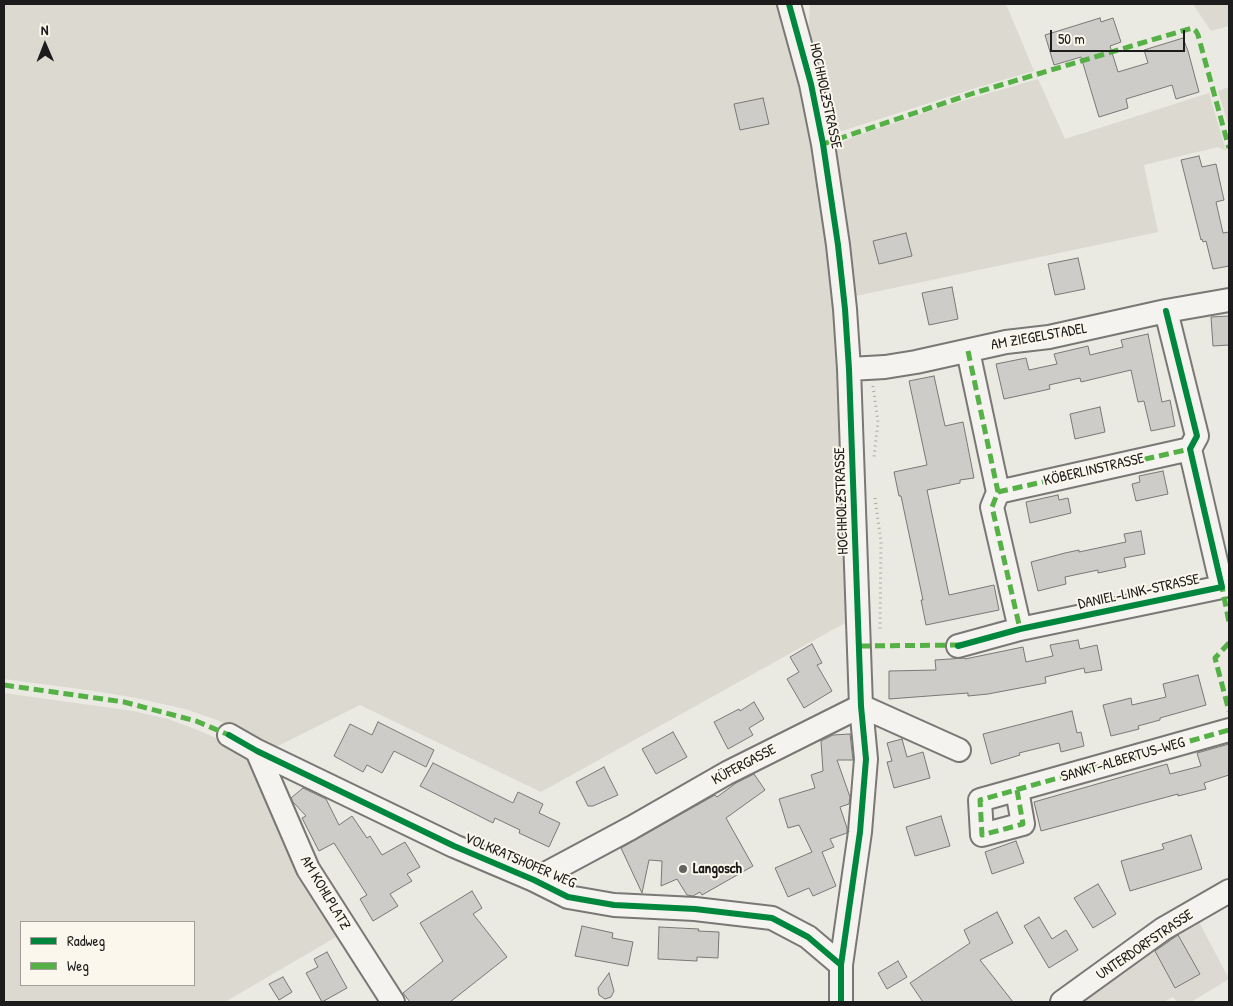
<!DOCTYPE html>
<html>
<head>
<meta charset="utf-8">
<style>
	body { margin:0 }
	#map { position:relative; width:1233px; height:1006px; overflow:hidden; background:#eae9e2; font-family:"Patrick Hand",sans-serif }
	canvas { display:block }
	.frame { position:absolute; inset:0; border:5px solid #1c1c1c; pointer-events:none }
	.legend { position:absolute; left:20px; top:921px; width:175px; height:65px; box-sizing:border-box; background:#fbf7ec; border:1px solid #a29f99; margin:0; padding:6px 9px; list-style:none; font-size:15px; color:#1c1c1c }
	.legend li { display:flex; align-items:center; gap:10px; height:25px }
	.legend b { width:25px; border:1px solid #a29f99 }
	.north { position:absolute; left:20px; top:20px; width:50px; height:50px; -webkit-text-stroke:4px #fbf7ec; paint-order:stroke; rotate:359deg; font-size:14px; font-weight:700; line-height:20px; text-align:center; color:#1c1c1c }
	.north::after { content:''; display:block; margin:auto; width:18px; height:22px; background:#1c1c1c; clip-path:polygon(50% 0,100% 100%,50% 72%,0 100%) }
	.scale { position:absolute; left:1050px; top:30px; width:135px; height:22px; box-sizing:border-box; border:2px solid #1c1c1c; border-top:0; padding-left:6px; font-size:15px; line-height:18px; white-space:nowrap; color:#1c1c1c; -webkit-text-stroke:4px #fbf7ec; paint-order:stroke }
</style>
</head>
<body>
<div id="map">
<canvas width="1233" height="1006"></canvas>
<div class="frame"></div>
<ul class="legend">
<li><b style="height:6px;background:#00873e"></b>Radweg</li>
<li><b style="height:6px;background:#55b145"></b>Weg</li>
</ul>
<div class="north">N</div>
<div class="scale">50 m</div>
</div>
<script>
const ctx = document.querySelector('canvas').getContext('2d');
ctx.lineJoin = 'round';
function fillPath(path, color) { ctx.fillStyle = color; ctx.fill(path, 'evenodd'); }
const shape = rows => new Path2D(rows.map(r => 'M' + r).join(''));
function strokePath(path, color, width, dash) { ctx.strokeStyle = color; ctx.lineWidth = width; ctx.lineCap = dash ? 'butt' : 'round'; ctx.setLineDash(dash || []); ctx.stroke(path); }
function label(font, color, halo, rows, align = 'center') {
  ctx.font = font + ' "Patrick Hand",sans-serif'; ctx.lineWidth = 4; ctx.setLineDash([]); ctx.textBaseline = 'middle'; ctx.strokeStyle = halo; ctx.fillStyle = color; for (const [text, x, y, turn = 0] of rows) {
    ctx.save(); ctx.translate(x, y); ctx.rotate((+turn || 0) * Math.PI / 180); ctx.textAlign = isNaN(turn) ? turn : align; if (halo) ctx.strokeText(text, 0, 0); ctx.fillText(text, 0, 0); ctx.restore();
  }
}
const built = shape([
	[1198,920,1229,979,1191,1002,1177,1002,1173,997,1164,1002,1077,1002,1137,957]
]);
const green = shape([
	[4,4,781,4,812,129,835,293,849,625,843,624,541,792,360,705,276,747,262,742,217,720,185,709,136,698,95,691,4,679],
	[810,4,1006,4,1034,71,982,86,839,132,831,133,811,47,809,24],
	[1193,4,1229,4,1229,26,1211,31],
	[1038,79,1065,139,1209,93,1226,151,1218,147,1144,165,1158,232,851,297,833,156,835,149,841,143,856,136,945,106],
	[1229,87,1229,127,1218,91],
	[4,693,133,711,168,719,195,729,221,740,239,750,251,764,301,870,336,937,225,1002,4,1002],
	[21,922,194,922,194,985,21,985]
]);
const building = shape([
	[1100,18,1101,22,1113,18,1121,42,1110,46,1118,72,1148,63,1144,50,1183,38,1188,51,1199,92,1176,99,1172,85,1126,99,1128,108,1099,117,1081,57,1054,65,1045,35,1100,18],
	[763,98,769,124,740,130,734,104,763,98],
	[1199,156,1202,167,1216,164,1224,200,1216,202,1223,233,1229,232,1229,266,1213,269,1206,241,1203,242,1202,239,1201,240,1181,160,1199,156],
	[906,233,912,256,879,264,873,241,906,233],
	[1078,258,1085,289,1055,295,1048,264,1078,258],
	[952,287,958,319,929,325,922,293,952,287],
	[1229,316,1229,345,1213,346,1211,317,1229,316],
	[1148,334,1162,402,1170,400,1175,426,1151,431,1144,401,1138,402,1131,370,1081,382,1080,378,1049,385,1050,389,1004,399,996,364,1026,358,1029,370,1057,364,1054,354,1088,346,1090,355,1123,347,1121,340,1148,334],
	[934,376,945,426,963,422,974,478,960,480,960,483,927,490,949,595,994,585,999,610,926,625,921,600,923,600,901,496,899,496,894,472,927,465,909,381,934,376],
	[1100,407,1105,432,1075,439,1070,414,1100,407],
	[1163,471,1168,494,1136,501,1132,484,1140,482,1139,476,1163,471],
	[1058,495,1059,500,1068,498,1071,513,1030,523,1026,502,1058,495],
	[1141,531,1145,554,1124,558,1126,567,1098,573,1098,570,1065,577,1066,584,1038,591,1031,562,1065,553,1079,550,1079,552,1126,542,1124,534,1141,531],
	[1078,640,1080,649,1097,645,1102,670,1085,673,1084,668,1045,677,1046,683,988,694,968,696,968,693,889,699,889,671,936,670,935,660,965,658,965,659,1023,647,1026,662,1053,656,1050,645,1078,640],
	[812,644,822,663,817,665,832,691,804,708,787,679,799,672,790,657,812,644],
	[1198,675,1206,705,1160,718,1160,720,1138,726,1139,729,1111,736,1103,705,1131,698,1132,705,1166,697,1163,684,1198,675],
	[754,702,764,719,749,728,753,735,728,749,714,722,739,709,740,711,754,702],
	[1072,711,1077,733,1081,732,1084,746,1061,752,1059,743,1019,753,1020,755,991,764,983,734,1072,711],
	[378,722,434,750,426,767,394,751,382,773,367,765,363,772,334,756,350,724,372,735,378,722],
	[673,732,687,757,656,774,642,749,673,732],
	[850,734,853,760,837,760,850,797,849,804,840,807,847,828,847,833,830,839,834,847,822,852,836,886,813,896,809,888,788,897,775,868,812,852,799,825,788,828,779,799,815,788,811,775,823,771,821,741,833,735,850,734],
	[902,739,907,757,923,752,930,778,894,788,887,762,892,761,887,743,902,739],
	[1229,744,1229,775,1204,783,1206,789,1178,796,1178,794,1041,831,1034,802,1167,764,1170,774,1201,766,1197,753,1229,744],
	[433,763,513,803,518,792,543,804,539,813,560,823,549,847,519,833,520,830,495,818,493,823,420,786,433,763],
	[604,767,618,795,593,806,588,806,576,782,604,767],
	[754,774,765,790,726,818,753,866,702,895,700,892,693,896,687,895,677,879,661,886,662,861,649,860,642,893,621,848,715,795,717,797,736,783,754,774],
	[303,788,326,799,339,825,352,816,367,838,370,836,382,855,405,842,420,867,407,874,412,881,390,894,398,906,373,921,360,899,367,895,334,843,319,851,302,818,306,816,293,802,291,798,303,788],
	[941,816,950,846,915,856,906,827,941,816],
	[1191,835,1202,869,1130,891,1121,861,1164,849,1162,844,1191,835],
	[1016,841,1024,863,992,874,985,852,1016,841],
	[1098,884,1116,914,1093,928,1074,898,1098,884],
	[472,891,482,908,473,914,507,957,450,1002,410,1002,403,993,443,961,420,923,472,891],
	[997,912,1013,943,980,960,1013,1002,923,1002,910,983,970,943,964,930,997,912],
	[1039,917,1052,939,1066,930,1078,950,1049,968,1024,926,1039,917],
	[582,926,613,933,612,938,633,942,628,966,575,956,582,926],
	[659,927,699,929,698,931,719,932,718,958,697,957,697,961,658,959,659,927],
	[1178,935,1200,974,1175,988,1155,951,1178,935],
	[327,952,347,988,322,1002,306,973,318,967,314,959,327,952],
	[898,961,907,977,887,989,878,973,898,961],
	[609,973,614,991,611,997,605,999,599,995,598,988,609,973],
	[283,977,292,992,279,1000,269,984,283,977]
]);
const path = shape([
	[873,386,878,422,874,457],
	[875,498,881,542,880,631]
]);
const minor = shape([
	[789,4,811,84,823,144,838,245,845,309,849,369,861,706,866,759,860,832,841,965,841,1002],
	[968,351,998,492,992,507,1020,629],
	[849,369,885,367,916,362,1006,342,1049,337,1166,311,1229,300],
	[998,492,1190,449],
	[958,646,1020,629,1222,587,1190,449,1197,436,1166,311],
	[229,735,257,751,454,846,534,880,568,897,614,905,695,909,772,918,808,937,841,965],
	[257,751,308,869,393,1002],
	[1017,790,1023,824,982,835,980,800,1229,730],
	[534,880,631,828,727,773,861,706,959,750],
	[1062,1002,1163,929,1229,891]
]);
const quiet = shape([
	[823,144,974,93,1192,28,1196,31,1198,35,1229,148],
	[968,351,998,492,992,507,1020,629],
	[998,492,1190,449],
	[1221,582,1229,622],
	[1229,643,1215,658,1229,711],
	[860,646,961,645],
	[4,685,124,702,196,721,229,735],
	[1017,790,1023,824,982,835,980,800,1229,730]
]);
const cycleway = shape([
	[789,4,811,84,823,144,838,245,845,309,849,369,861,706,866,759,860,832,841,965,841,1002],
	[958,646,1020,629,1222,587,1190,449,1197,436,1166,311],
	[229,735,257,751,454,846,534,880,568,897,614,905,695,909,772,918,808,937,841,965]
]);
const markers = [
	[683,869,5,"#646461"]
];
const streetNames = [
	["HOCHHOLZSTRASSE",825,96,78],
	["AM ZIEGELSTADEL",1039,337,-10],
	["KÖBERLINSTRASSE",1094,470,-13],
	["HOCHHOLZSTRASSE",842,501,-92],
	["DANIEL-LINK-STRASSE",1139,592,-12],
	["SANKT-ALBERTUS-WEG",1123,760,-16],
	["KÜFERGASSE",744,765,-28],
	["VOLKRATSHOFER WEG",520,861,23],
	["AM KOHLPLATZ",325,893,59],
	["UNTERDORFSTRASSE",1145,945,-34]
];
const poiNames = [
	["Langosch",693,869]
];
fillPath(built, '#dbd9d1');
fillPath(green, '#dbd9d0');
fillPath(building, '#cdccc8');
strokePath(building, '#797875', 1);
strokePath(minor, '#797875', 26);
strokePath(path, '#aaa9a6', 3, [1, 4]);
strokePath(minor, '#f4f3ef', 22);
strokePath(quiet, '#55b145', 5, [10, 5]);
strokePath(cycleway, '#00873e', 6);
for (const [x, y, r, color] of markers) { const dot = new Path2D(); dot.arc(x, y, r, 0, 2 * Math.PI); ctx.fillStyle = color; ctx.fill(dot); strokePath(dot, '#fbf7ec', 2); }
label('15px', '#1c1c1c', '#fbf7ec', streetNames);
label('bold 15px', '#1c1c1c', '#fbf7ec', poiNames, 'left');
</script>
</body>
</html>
